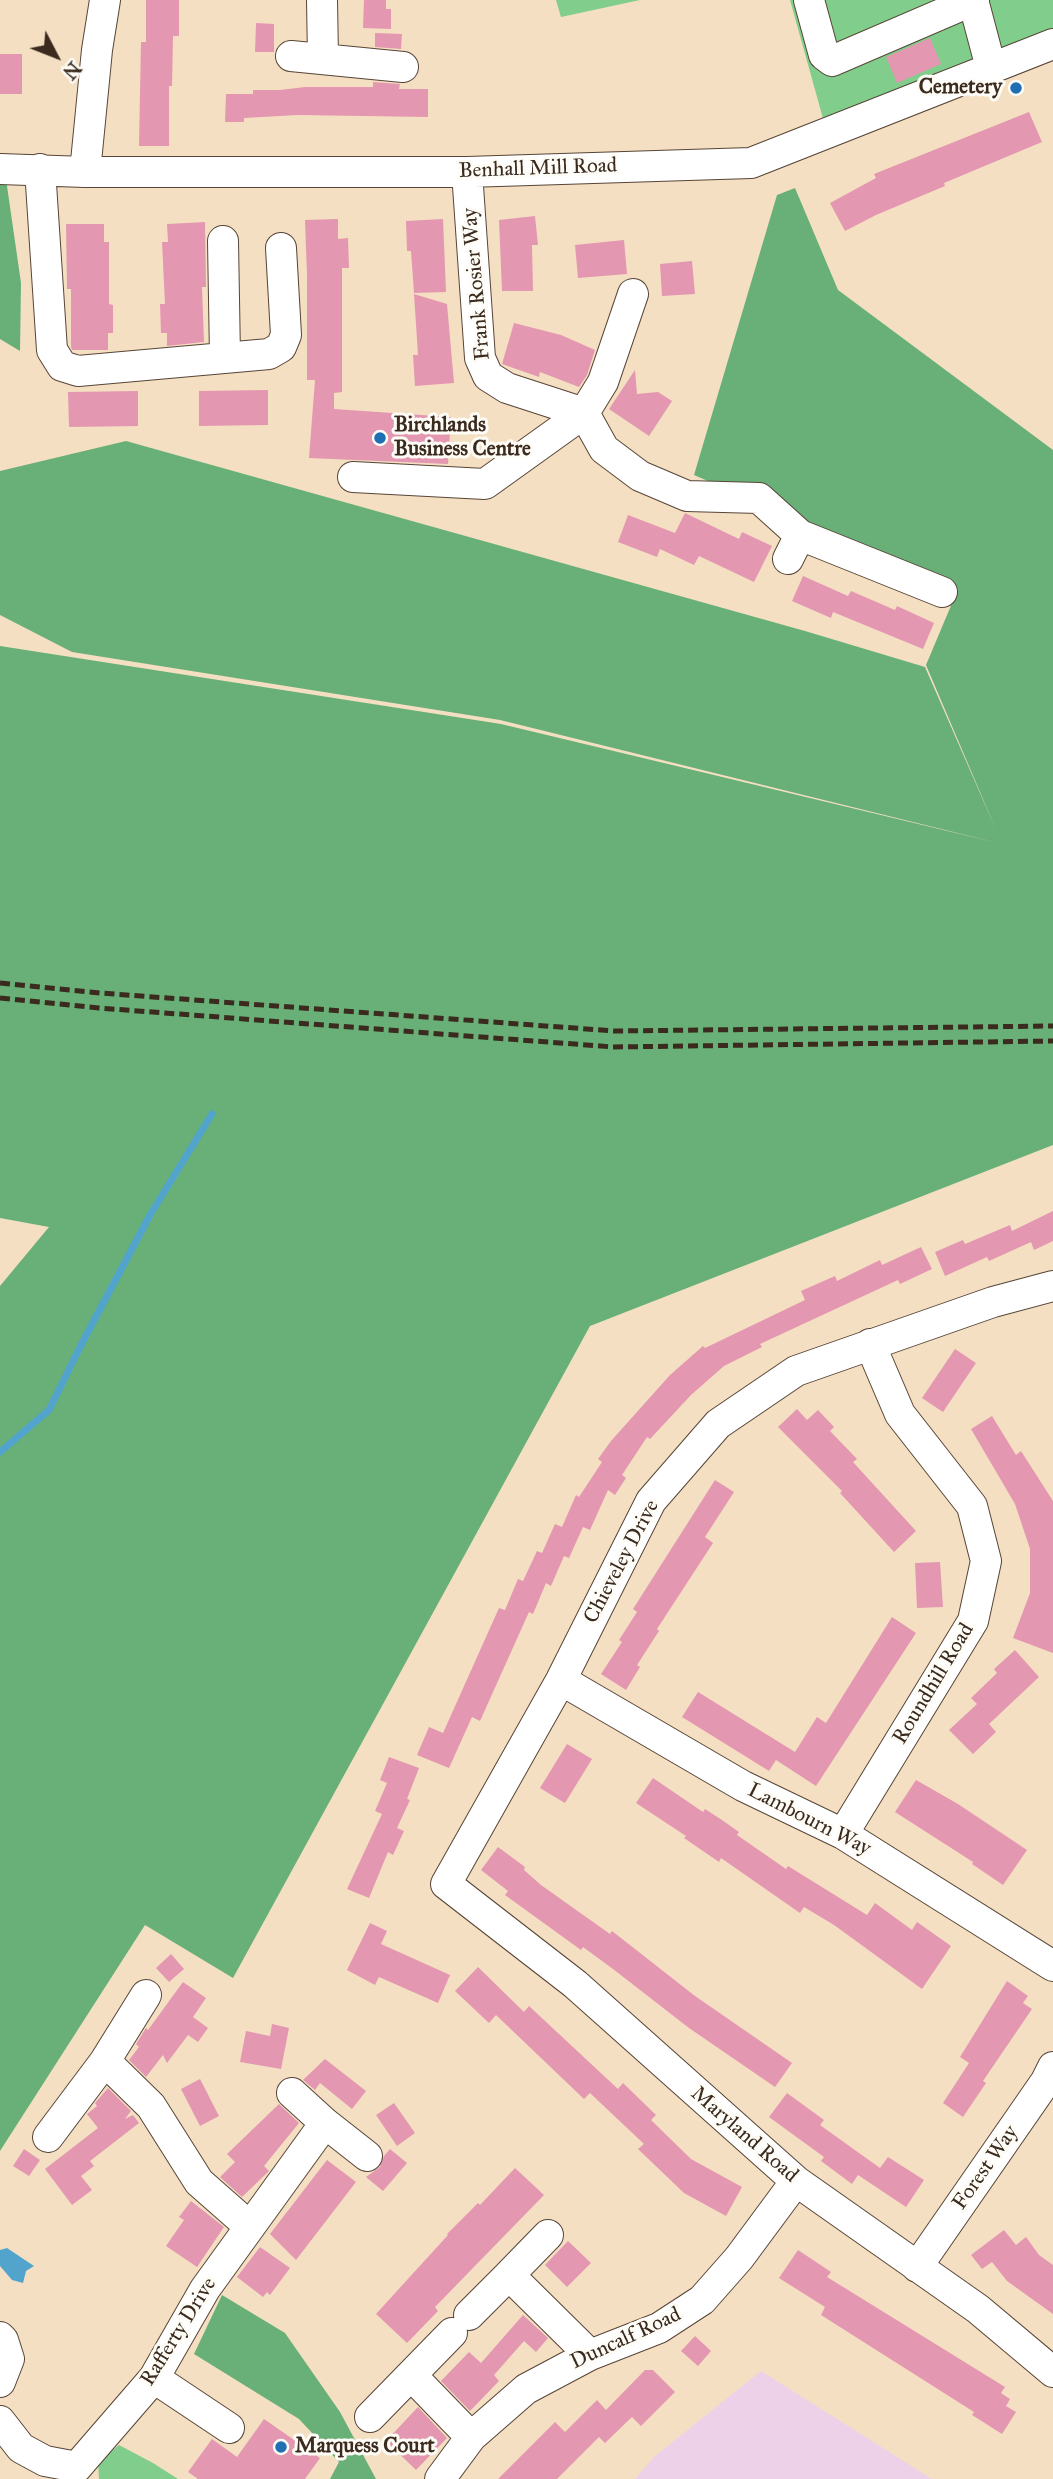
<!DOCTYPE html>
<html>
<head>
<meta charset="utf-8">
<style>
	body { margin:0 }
	#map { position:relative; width:1053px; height:2479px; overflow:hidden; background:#f4dfc2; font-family:"IM FELL Great Primer",serif }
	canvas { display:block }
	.north { position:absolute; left:21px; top:21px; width:70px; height:70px; -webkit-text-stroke:5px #fdfcf7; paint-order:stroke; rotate:132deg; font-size:19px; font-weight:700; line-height:28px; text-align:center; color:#3b2a1e }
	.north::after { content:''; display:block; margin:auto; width:24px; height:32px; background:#3b2a1e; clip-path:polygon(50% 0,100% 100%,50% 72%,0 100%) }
</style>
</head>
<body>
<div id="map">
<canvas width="1053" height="2479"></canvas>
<div class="north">N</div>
</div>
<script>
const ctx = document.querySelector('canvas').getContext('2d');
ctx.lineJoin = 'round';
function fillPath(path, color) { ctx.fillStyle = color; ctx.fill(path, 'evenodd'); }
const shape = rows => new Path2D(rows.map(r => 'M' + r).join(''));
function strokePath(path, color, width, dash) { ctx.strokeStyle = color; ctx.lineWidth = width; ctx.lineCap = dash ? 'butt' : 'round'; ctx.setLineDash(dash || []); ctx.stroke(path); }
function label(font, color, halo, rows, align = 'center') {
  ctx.font = font + ' "IM FELL Great Primer",serif'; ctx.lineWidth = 6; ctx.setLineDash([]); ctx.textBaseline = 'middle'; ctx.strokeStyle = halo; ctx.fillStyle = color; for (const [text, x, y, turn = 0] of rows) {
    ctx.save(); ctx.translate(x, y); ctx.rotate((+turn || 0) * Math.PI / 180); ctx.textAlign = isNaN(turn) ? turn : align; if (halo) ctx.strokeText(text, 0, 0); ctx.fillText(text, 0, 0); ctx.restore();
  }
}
const built = shape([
	[761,2371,932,2479,635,2479,654,2457]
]);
const green = shape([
	[556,0,640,0,561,17],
	[790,0,1053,0,1053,30,824,122],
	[119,2445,153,2463,178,2479,99,2479,98,2462]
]);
const forest = shape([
	[0,179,6,179,21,283,20,351,0,339],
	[795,188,838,290,1053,450,1053,1145,590,1326,233,1978,145,1925,0,2151,0,1286,49,1227,0,1218,0,646,501,724,1002,844,500,720,72,652,0,615,0,471,126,441,805,631,925,667,997,832,926,665,958,589,694,475,777,195],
	[222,2295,285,2333,340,2412,376,2479,330,2479,339,2462,299,2419,194,2354]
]);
const water = shape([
	[7,2248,34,2266,26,2271,23,2283,12,2280,0,2266,0,2250]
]);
const stream = shape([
	[0,1452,49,1410,81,1345,150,1215,212,1114]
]);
const building = shape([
	[146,0,179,0,179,36,173,36,172,86,169,86,169,146,139,146,141,42,146,42],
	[364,0,386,0,386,9,391,9,391,29,363,28],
	[256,23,274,24,274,52,255,52],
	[375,33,402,34,401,49,375,47],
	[930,38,941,64,897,83,886,57],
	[0,54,22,54,22,94,0,94],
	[373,82,400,84,399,89,428,89,428,117,298,115,244,118,244,122,225,122,226,94,253,94,253,90,280,90,305,87,373,87],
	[1029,112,1042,142,944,183,945,186,876,215,845,231,830,203,876,178,874,174],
	[535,216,538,245,532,245,533,291,502,291,499,220],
	[338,219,338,239,348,238,349,268,342,268,342,392,334,393,334,409,451,417,448,464,309,458,315,380,307,380,307,276,305,220],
	[443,219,446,292,414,293,411,251,407,251,406,221],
	[205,222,206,287,202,287,204,342,167,346,167,333,161,333,160,304,165,304,162,242,168,242,167,224],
	[66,224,104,224,104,242,109,242,109,304,113,305,113,333,108,333,108,350,72,350,71,347,71,289,67,289],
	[624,240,627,274,578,278,575,245],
	[692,261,695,294,662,296,660,264],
	[414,294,447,304,454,383,415,386,413,355,418,355],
	[514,323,561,335,595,350,587,375,579,387,540,372,539,377,502,364],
	[635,370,637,394,658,392,672,401,649,436,609,409],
	[268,390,268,425,199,426,199,391],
	[138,391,138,426,69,427,68,392],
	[685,513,739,539,742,532,772,546,754,582,699,556,694,565,660,549,657,557,618,542,628,515,675,533],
	[803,576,848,596,851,591,895,610,897,606,934,623,923,649,833,612,831,618,792,601],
	[1053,1211,1053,1241,1034,1250,1031,1242,989,1261,987,1257,945,1276,935,1252,963,1240,965,1244,1010,1225,1012,1231],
	[921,1247,932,1269,900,1284,898,1280,760,1344,762,1347,724,1366,691,1395,650,1439,647,1437,622,1475,626,1478,615,1495,608,1490,590,1530,583,1527,569,1558,564,1556,551,1586,546,1583,533,1614,529,1612,480,1721,472,1717,449,1768,417,1755,429,1727,443,1733,499,1608,505,1610,518,1579,523,1581,537,1551,542,1553,555,1524,562,1527,576,1495,579,1497,602,1462,598,1459,611,1441,670,1375,703,1346,705,1348,805,1300,801,1291,835,1276,837,1281,880,1260,882,1265],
	[955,1349,976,1363,943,1412,922,1398],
	[797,1409,807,1420,818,1410,834,1427,830,1431,857,1459,853,1462,916,1531,894,1552,840,1493,842,1491,778,1427],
	[992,1416,1016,1455,1021,1451,1053,1501,1053,1653,1013,1638,1030,1593,1030,1549,1015,1504,971,1429],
	[715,1480,734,1492,705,1537,713,1543,657,1629,659,1631,637,1665,640,1667,626,1690,601,1674,622,1642,619,1640,637,1612,633,1609],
	[940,1562,943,1607,917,1608,915,1563],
	[892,1617,916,1633,816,1786,776,1760,769,1771,682,1717,698,1692,795,1752,817,1717,826,1723],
	[1015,1650,1039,1677,989,1724,996,1732,973,1754,949,1730,977,1704,971,1698,997,1673,994,1669],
	[567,1744,592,1759,565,1803,540,1788],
	[389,1757,419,1768,407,1799,410,1800,397,1828,404,1831,393,1855,388,1852,369,1898,347,1889,382,1814,375,1811,387,1783,380,1780],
	[653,1778,703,1812,705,1809,722,1820,739,1832,737,1835,786,1869,788,1866,867,1915,875,1903,912,1930,917,1922,951,1946,922,1989,834,1925,804,1907,800,1913,721,1858,719,1862,684,1838,686,1836,636,1803],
	[916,1780,958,1804,1027,1850,1003,1885,972,1864,973,1862,895,1812],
	[498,1847,525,1867,524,1870,541,1885,610,1934,612,1931,695,1996,792,2063,775,2087,689,2028,613,1969,583,1947,581,1950,505,1895,508,1891,481,1870],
	[370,1923,387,1931,381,1944,450,1975,438,2003,379,1977,375,1985,347,1970],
	[171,1954,184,1969,169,1982,156,1968],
	[478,1967,524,2012,529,2006,618,2089,623,2083,656,2115,651,2120,691,2159,742,2187,726,2216,684,2193,638,2149,644,2144,590,2093,584,2099,496,2015,489,2023,455,1991],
	[1007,1981,1028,1996,1023,2003,1032,2009,983,2081,986,2083,963,2117,943,2103,969,2063,960,2057],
	[183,1982,206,1998,193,2017,208,2028,198,2042,188,2035,167,2063,163,2055,146,2077,129,2060,139,2047,136,2044,146,2028,148,2030],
	[272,2024,289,2028,281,2069,240,2062,246,2031,270,2036],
	[325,2059,366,2091,352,2109,320,2083,315,2090,303,2080],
	[200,2079,219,2116,200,2126,181,2089],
	[108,2088,131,2111,125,2119,133,2115,139,2123,90,2161,94,2166,81,2176,92,2190,72,2205,45,2169,98,2128,87,2114,97,2106,95,2103],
	[787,2093,824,2120,820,2125,880,2168,888,2157,924,2180,906,2207,858,2175,852,2184,821,2161,824,2157,769,2117],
	[394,2103,415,2133,397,2146,376,2115],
	[279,2104,299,2123,264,2166,269,2171,267,2173,242,2197,220,2177,235,2162,227,2154],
	[24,2149,40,2160,29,2176,13,2166],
	[390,2149,407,2163,383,2191,366,2177,380,2167,384,2156],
	[327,2160,356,2182,296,2260,270,2234],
	[515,2168,544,2195,435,2307,438,2311,407,2343,376,2314,448,2235,447,2234,478,2203,480,2205],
	[191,2201,224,2227,197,2267,166,2246,184,2220,179,2217],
	[1004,2230,1016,2245,1026,2237,1039,2255,1053,2265,1053,2314,1007,2281,992,2262,982,2269,971,2255],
	[568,2241,591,2263,567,2287,545,2265],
	[260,2247,290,2268,270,2295,267,2292,263,2297,237,2277],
	[798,2250,831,2272,827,2277,1005,2387,1001,2393,1010,2399,1006,2406,1016,2412,1002,2434,972,2415,974,2412,821,2315,825,2307,779,2278],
	[523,2315,548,2338,536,2352,524,2341,494,2375,499,2381,470,2411,441,2381,469,2352,481,2363],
	[695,2336,711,2351,698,2366,681,2351],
	[645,2370,653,2370,675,2392,641,2426,632,2417,605,2443,599,2437,557,2479,498,2479,555,2422,565,2432,597,2400,606,2410],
	[418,2407,447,2438,416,2470,386,2441],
	[264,2419,320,2458,305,2479,198,2479,188,2472,212,2439,237,2457]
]);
const minor = shape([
	[322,0,323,57],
	[809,0,824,55,832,61,974,0],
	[973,0,991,68],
	[291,56,403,67],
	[0,169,85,172,467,172,751,163,1053,44],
	[40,169,52,350,62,366,78,371,269,354,281,347,286,335,281,248],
	[85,172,97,50,105,0],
	[467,172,480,358,488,376,507,388,584,413,604,449,640,476,687,496,759,498,800,535,942,592],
	[223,241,225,357],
	[353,477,485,484,584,413,603,382,633,294],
	[788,559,800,535],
	[1053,1286,993,1302,796,1371,718,1424,651,1501,561,1680,446,1884,575,1984,796,2181,978,2309,1053,2372],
	[561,1680,743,1786,843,1834,1053,1966],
	[843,1834,973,1621,986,1561,972,1506,900,1414,870,1344],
	[146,1995,105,2061,151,2106,199,2182,249,2226],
	[325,2123,367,2156],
	[48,2137,105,2061],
	[917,2267,1046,2081,1053,2067],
	[509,2275,548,2235],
	[469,2315,509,2275,590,2355],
	[452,2333,411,2375,471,2437],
	[0,2337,3,2340,9,2359,0,2382],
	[154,2378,229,2428],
	[370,2417,411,2375],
	[0,2421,21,2448,45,2461,77,2467],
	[77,2467,154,2378,205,2289,325,2123,292,2093],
	[440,2479,471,2437,526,2389,590,2355,659,2328,702,2300,739,2258,796,2181]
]);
const rail = shape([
	[0,983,100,993,614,1031,1053,1026],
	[0,998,99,1008,613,1047,1053,1041]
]);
const markers = [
	[1016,88,7,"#1f6fb2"],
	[380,438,7,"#1f6fb2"],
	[281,2447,7,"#1f6fb2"]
];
const poiNames = [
	["Cemetery",1002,88,"right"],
	["Birchlands",394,426],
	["Business Centre",394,450],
	["Marquess Court",295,2447]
];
const streetNames = [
	["Benhall Mill Road",538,169,-2],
	["Frank Rosier Way",477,284,-95],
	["Chieveley Drive",622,1562,-62],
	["Roundhill Road",934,1684,-59],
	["Lambourn Way",809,1820,27],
	["Maryland Road",744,2135,41],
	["Forest Way",986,2168,-55],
	["Rafferty Drive",179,2332,-58],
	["Duncalf Road",626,2339,-25]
];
fillPath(built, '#edd1e9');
fillPath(green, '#81cd8b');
fillPath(forest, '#68b077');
fillPath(water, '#52a4cd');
strokePath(stream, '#52a4cd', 7);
fillPath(building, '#e497b1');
strokePath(minor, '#574537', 32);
strokePath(minor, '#fff', 30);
strokePath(rail, '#3b2a1e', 5, [10, 5]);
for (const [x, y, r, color] of markers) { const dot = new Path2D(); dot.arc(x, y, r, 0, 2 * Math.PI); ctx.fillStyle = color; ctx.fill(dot); strokePath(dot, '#fdfcf7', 2.5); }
label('bold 21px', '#3b2a1e', '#fdfcf7', poiNames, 'left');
label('21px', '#3b2a1e', '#fdfcf7', streetNames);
</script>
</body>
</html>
